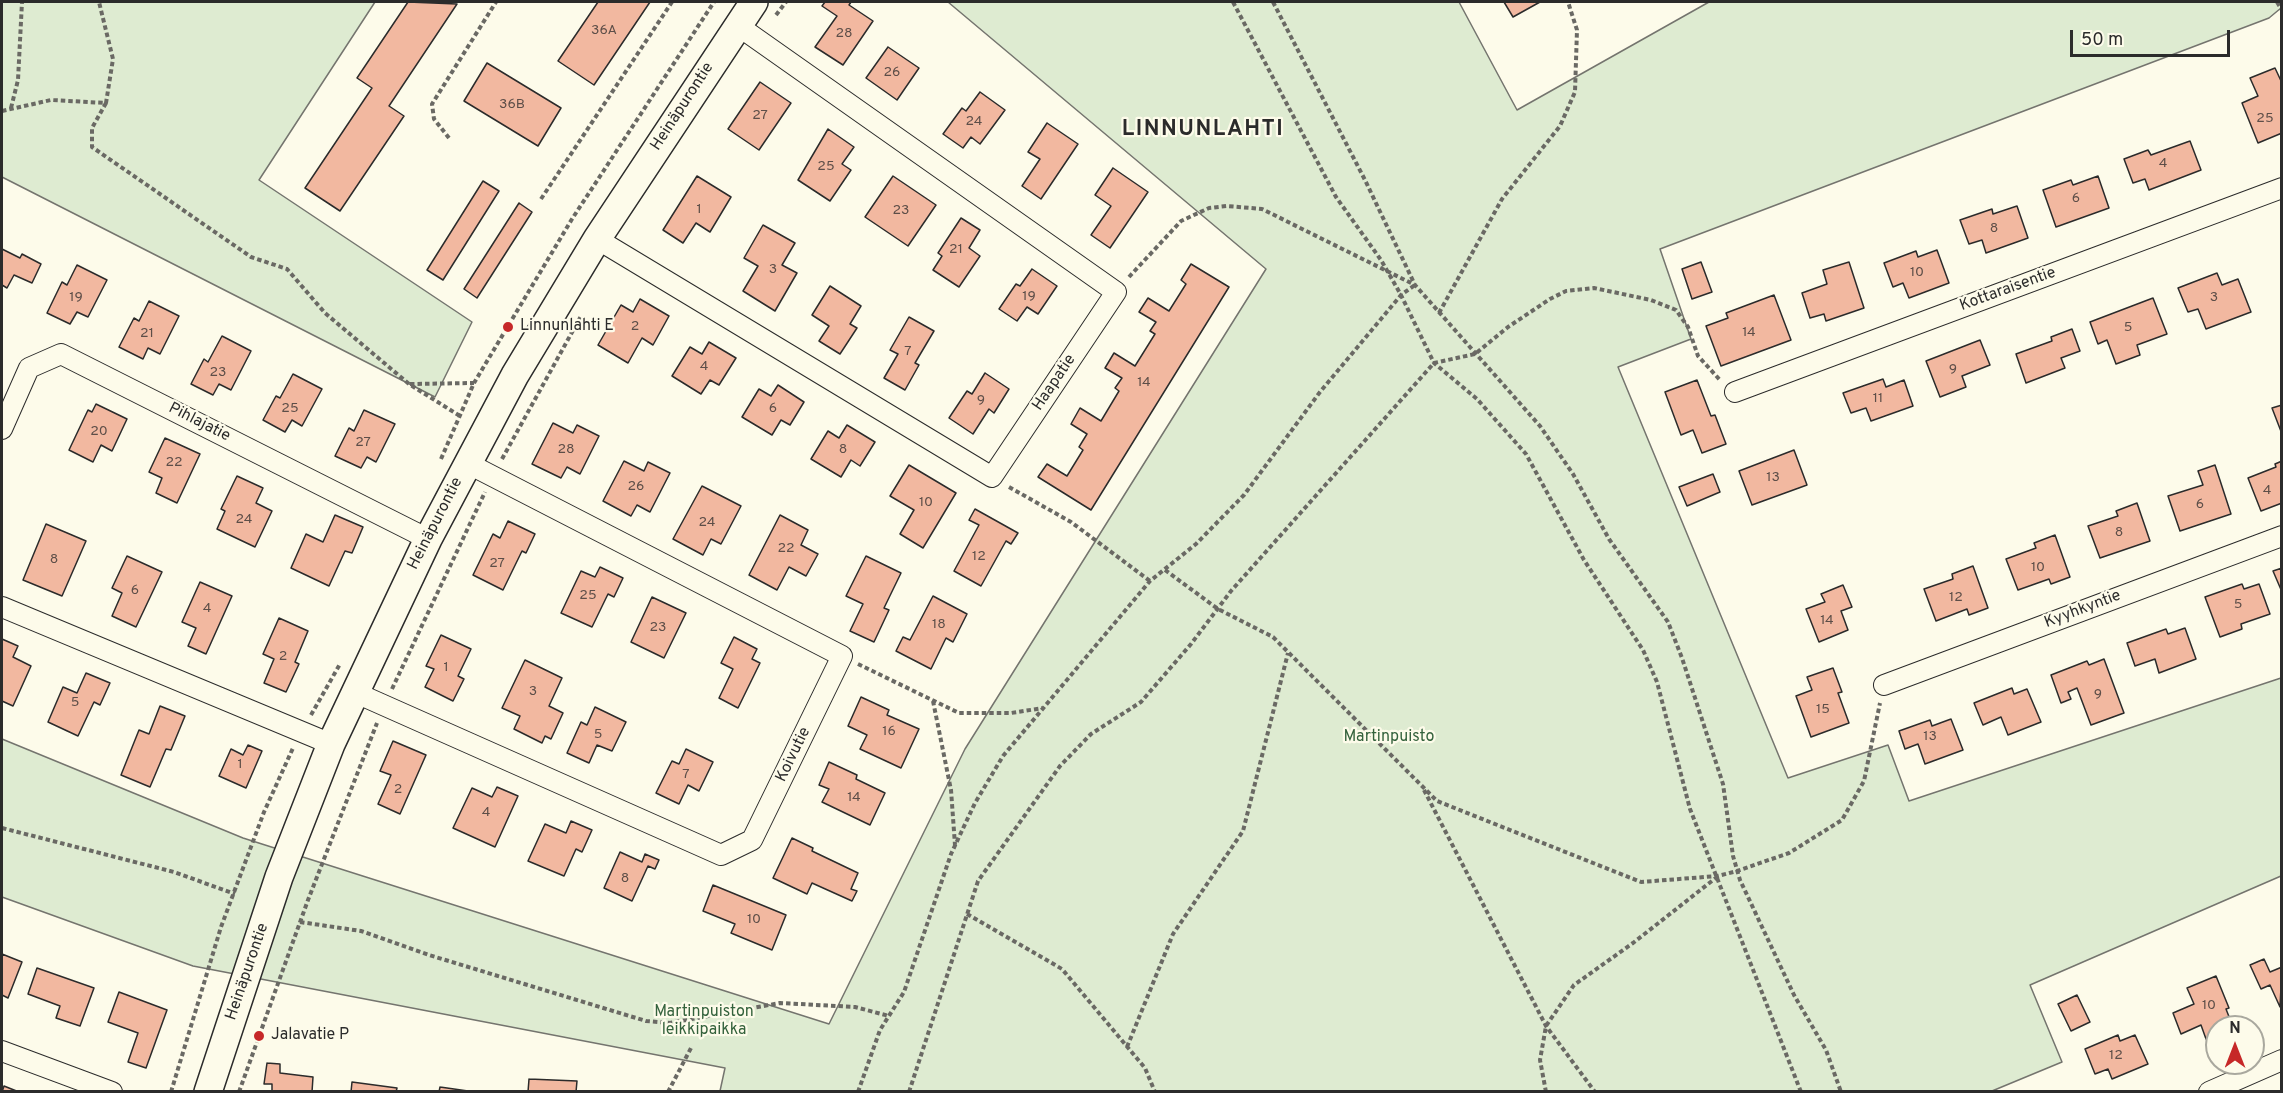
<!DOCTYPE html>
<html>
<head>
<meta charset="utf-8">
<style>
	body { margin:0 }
	#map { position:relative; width:2283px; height:1093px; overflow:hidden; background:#fdfbea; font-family:Overpass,sans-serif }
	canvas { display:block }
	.frame { position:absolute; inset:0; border:3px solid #2b2b2b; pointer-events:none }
	.north { position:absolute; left:2205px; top:1015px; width:60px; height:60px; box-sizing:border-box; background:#fdfbea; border:2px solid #a9a89e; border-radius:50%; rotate:0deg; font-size:16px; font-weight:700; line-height:24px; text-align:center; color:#2b2b2b }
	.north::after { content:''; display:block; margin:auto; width:21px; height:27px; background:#c62828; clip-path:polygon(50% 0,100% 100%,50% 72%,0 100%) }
	.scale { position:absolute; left:2070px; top:30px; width:160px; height:27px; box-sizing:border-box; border:3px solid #2b2b2b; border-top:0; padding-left:8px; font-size:18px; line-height:21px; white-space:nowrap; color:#2b2b2b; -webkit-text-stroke:4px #fdfbea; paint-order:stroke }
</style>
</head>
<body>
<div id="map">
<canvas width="2283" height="1093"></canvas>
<div class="frame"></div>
<div class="north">N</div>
<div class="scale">50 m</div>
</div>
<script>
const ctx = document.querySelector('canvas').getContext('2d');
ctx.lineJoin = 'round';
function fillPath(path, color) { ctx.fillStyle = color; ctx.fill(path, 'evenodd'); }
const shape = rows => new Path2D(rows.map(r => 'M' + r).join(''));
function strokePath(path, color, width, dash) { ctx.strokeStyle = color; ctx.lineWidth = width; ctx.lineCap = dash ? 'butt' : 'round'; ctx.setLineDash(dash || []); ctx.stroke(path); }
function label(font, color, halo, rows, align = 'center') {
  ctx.font = font + ' Overpass,sans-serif'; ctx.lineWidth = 4.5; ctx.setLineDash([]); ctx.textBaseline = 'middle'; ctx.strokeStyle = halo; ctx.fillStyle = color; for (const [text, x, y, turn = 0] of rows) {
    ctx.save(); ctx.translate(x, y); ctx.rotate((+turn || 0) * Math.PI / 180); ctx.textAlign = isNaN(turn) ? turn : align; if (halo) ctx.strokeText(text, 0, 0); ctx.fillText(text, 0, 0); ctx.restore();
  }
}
const green = shape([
	[2,2,375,2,259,180,472,322,435,397,2,177,2,2],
	[948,2,1459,2,1517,110,1709,2,2281,2,2281,8,2269,18,1660,249,1691,339,1618,367,1788,778,1888,745,1909,801,2281,678,2281,876,2030,985,2062,1062,1992,1091,720,1091,725,1068,193,966,2,897,2,739,243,838,829,1024,965,749,1266,269,948,2]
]);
const building = shape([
	[408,2,457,4,389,106,404,116,340,211,305,188,372,88,357,78,408,2],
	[598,2,650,2,594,85,558,61,598,2],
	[825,2,851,2,849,5,873,21,843,65,815,47,837,16,822,6,825,2],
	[1504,2,1540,2,1513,17,1504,2],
	[888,47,919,68,897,100,866,78,888,47],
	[487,63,561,108,538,146,464,101,487,63],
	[2275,68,2282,83,2282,133,2258,143,2242,103,2258,96,2250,78,2275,68],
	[760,82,791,103,759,150,728,129,760,82],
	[980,92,1005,110,980,144,971,137,963,148,943,134,962,108,966,111,980,92],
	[1047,123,1078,144,1041,199,1022,186,1040,159,1028,152,1047,123],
	[828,129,854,147,842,164,851,170,830,201,798,180,828,129],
	[2190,141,2201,170,2149,190,2145,179,2133,183,2124,159,2148,150,2151,155,2190,141],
	[1113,168,1148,192,1110,248,1091,235,1111,206,1095,195,1113,168],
	[697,176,731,197,710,232,696,223,683,243,663,230,697,176],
	[893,176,936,205,908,246,865,217,893,176],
	[2098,176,2109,208,2056,227,2043,190,2071,180,2073,185,2098,176],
	[483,181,499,191,443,280,427,270,483,181],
	[519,203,532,212,477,298,464,289,519,203],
	[2017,206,2028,238,1986,253,1982,240,1969,244,1960,220,1992,209,1993,214,2017,206],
	[961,218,980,230,969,248,980,256,959,287,933,270,942,256,938,253,961,218],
	[763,225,795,243,782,265,797,273,775,311,743,291,758,266,744,258,763,225],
	[2,249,20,258,22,254,41,264,32,283,14,275,7,288,2,285,2,249],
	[1937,250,1949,283,1909,298,1903,283,1893,287,1884,263,1916,251,1918,257,1937,250],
	[1701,262,1712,292,1692,299,1682,269,1701,262],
	[1849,262,1864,308,1826,321,1824,314,1810,318,1802,293,1827,284,1823,270,1849,262],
	[1191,264,1229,287,1091,510,1038,477,1047,464,1067,476,1083,450,1079,447,1087,434,1071,424,1080,408,1101,421,1119,391,1115,388,1122,378,1105,368,1114,353,1135,366,1155,334,1150,331,1156,322,1139,312,1148,298,1169,311,1186,284,1181,280,1191,264],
	[77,265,107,280,88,317,77,312,70,324,47,313,62,282,67,285,77,265],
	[1032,269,1057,286,1038,314,1027,307,1017,321,999,309,1016,284,1020,286,1032,269],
	[2217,273,2222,285,2238,279,2251,312,2206,329,2198,309,2188,312,2178,288,2217,273],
	[830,286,861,306,850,324,857,328,840,354,819,341,829,326,812,315,830,286],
	[1774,295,1791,340,1721,366,1706,326,1728,318,1726,313,1774,295],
	[2153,298,2167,334,2137,345,2140,355,2116,364,2107,340,2098,344,2090,322,2153,298],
	[640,299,669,316,653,345,642,338,628,363,598,345,621,305,633,312,640,299],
	[149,301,179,316,160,354,148,348,143,359,119,347,134,318,139,321,149,301],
	[909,317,934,331,915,363,919,365,905,390,884,378,898,354,890,350,909,317],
	[2072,329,2080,351,2061,358,2065,368,2026,383,2016,354,2052,341,2051,337,2072,329],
	[222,336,251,351,231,390,219,384,213,395,191,384,204,359,208,362,222,336],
	[1980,340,1990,365,1962,376,1966,387,1940,397,1926,361,1980,340],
	[709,342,736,358,719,385,710,380,701,394,672,376,690,347,702,354,709,342],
	[985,373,1009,389,994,413,989,409,973,434,949,418,967,391,972,394,985,373],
	[293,374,322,389,302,426,292,420,285,432,263,420,276,396,280,398,293,374],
	[1883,379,1886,387,1904,380,1913,406,1871,421,1866,408,1851,413,1843,393,1883,379],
	[1697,380,1711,416,1715,415,1726,444,1702,453,1693,430,1681,435,1665,392,1697,380],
	[778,385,804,402,790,425,781,420,772,435,742,417,759,389,771,396,778,385],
	[96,404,127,419,112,451,101,445,93,462,69,450,88,410,92,412,96,404],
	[2282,405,2282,434,2272,408,2282,405],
	[364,410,395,424,376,462,367,457,361,468,335,456,349,428,354,431,364,410],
	[553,423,573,433,577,425,599,436,580,474,567,467,561,478,532,464,553,423],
	[847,425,875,442,860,466,851,460,841,477,811,459,828,431,839,438,847,425],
	[165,438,200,454,177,503,156,493,162,478,149,472,165,438],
	[1794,450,1807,485,1752,505,1739,471,1794,450],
	[624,461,644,471,648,462,670,473,650,512,637,505,631,516,603,501,624,461],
	[2282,461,2282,503,2261,511,2248,478,2276,467,2275,464,2282,461],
	[909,465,956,493,923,548,900,534,914,510,890,496,909,465],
	[2215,465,2231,514,2180,531,2168,496,2203,485,2198,471,2215,465],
	[1713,474,1720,492,1687,506,1679,487,1713,474],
	[237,476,263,488,256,503,272,511,255,547,217,529,225,511,221,509,237,476],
	[702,486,741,506,721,544,711,539,703,555,673,539,702,486],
	[2137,503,2150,541,2100,558,2088,526,2118,516,2116,511,2137,503],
	[975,509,1018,533,1011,544,1006,541,981,586,954,571,979,525,969,520,975,509],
	[335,515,363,527,352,553,345,551,329,586,291,568,306,534,323,542,335,515],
	[780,515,808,530,801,545,818,554,806,576,789,567,777,590,749,575,780,515],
	[508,521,535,534,526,553,522,551,503,590,473,575,493,534,500,538,508,521],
	[46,524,86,541,62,596,23,580,46,524],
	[2055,535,2070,577,2051,584,2049,579,2018,590,2006,559,2036,548,2034,543,2055,535],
	[127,556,162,572,136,627,112,616,122,593,112,588,127,556],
	[866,556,901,573,884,608,889,610,874,642,850,631,863,604,846,596,866,556],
	[1973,566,1988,608,1969,615,1967,609,1936,621,1924,589,1953,579,1952,574,1973,566],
	[600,567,623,578,614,597,608,594,592,627,561,613,581,571,595,577,600,567],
	[2282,568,2282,592,2273,571,2282,568],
	[200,582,232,596,206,654,188,646,196,628,182,622,200,582],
	[2242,584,2244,589,2259,584,2270,614,2241,624,2242,629,2220,637,2205,597,2242,584],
	[1843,585,1852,607,1841,611,1848,630,1819,642,1806,609,1825,602,1821,594,1843,585],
	[933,596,967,614,953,642,946,638,931,669,896,651,903,637,910,640,933,596],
	[652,597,686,613,664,658,631,642,652,597],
	[279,618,308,631,295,662,299,664,286,692,264,683,274,659,263,654,279,618],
	[2185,628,2196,659,2159,673,2155,659,2135,666,2127,643,2166,629,2168,634,2185,628],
	[441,635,471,649,458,676,464,679,453,701,425,687,434,669,426,666,441,635],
	[734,637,757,649,752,659,760,663,738,708,719,698,733,669,721,663,734,637],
	[2,639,18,646,13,657,31,666,13,706,2,701,2,639],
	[2104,659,2124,713,2091,725,2077,688,2068,692,2071,699,2061,703,2051,675,2087,661,2089,665,2104,659],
	[525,660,562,678,549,706,563,713,551,739,545,736,542,743,514,729,520,716,502,708,525,660],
	[1833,668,1842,692,1838,693,1849,723,1811,737,1796,696,1812,690,1807,677,1833,668],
	[86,673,110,683,100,705,94,702,78,736,48,722,63,687,77,693,86,673],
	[2012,688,2014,694,2027,689,2041,722,2008,735,2001,717,1983,725,1974,703,2012,688],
	[861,697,889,710,887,715,919,729,901,768,860,749,867,735,848,726,861,697],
	[160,706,185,716,171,750,166,749,150,787,121,775,139,730,149,734,160,706],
	[595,707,626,722,612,751,597,745,589,763,567,753,581,722,587,725,595,707],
	[1951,719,1963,750,1925,764,1918,744,1905,749,1899,731,1930,720,1932,726,1951,719],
	[393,741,426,755,400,814,378,804,391,775,380,771,393,741],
	[248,745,262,751,246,788,219,776,231,749,243,755,248,745],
	[686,749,713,762,699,791,688,785,679,804,656,793,672,761,679,764,686,749],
	[829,762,857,775,856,779,885,793,870,825,822,802,829,789,819,785,829,762],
	[497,787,518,796,495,847,453,828,472,788,492,797,497,787],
	[571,821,592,830,582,852,576,849,564,876,528,861,545,824,566,833,571,821],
	[792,838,813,848,812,851,858,873,851,889,857,891,852,901,812,883,807,894,773,878,792,838],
	[620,852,642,862,645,854,659,860,655,869,648,866,632,901,604,888,620,852],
	[713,885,786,915,772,950,731,933,735,924,703,911,713,885],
	[2,954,22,962,8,998,2,995,2,954],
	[2264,959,2270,972,2282,967,2280,1007,2270,985,2261,989,2250,965,2264,959],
	[37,968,94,988,80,1026,56,1018,60,1006,28,994,37,968],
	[2216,976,2229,1008,2226,1009,2233,1027,2217,1027,2217,1035,2206,1039,2201,1025,2181,1034,2173,1013,2194,1004,2187,988,2216,976],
	[119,992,167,1010,146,1068,128,1062,138,1033,108,1022,119,992],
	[2077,995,2090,1022,2071,1031,2058,1004,2077,995],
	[2118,1035,2120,1041,2135,1035,2148,1064,2112,1079,2108,1069,2095,1074,2085,1049,2118,1035],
	[267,1063,280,1064,280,1073,313,1077,312,1092,272,1092,272,1084,264,1084,267,1063],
	[529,1079,577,1081,576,1092,528,1092,529,1079],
	[352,1082,397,1088,396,1092,351,1092,352,1082],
	[4,1086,19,1092,2,1092,4,1086],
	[440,1087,475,1092,439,1092,440,1087]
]);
const path = shape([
	[1233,2,1336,197,1381,260,1401,295,1434,363,1477,399,1526,454,1584,560,1643,650,1657,682,1690,809,1801,1092],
	[1273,2,1365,180,1415,285,1540,426,1573,474,1609,539,1668,622,1682,658,1723,784,1733,856,1740,880,1794,995,1826,1050,1841,1092],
	[2277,2,2282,10],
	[776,15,786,2],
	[106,103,92,128,92,147,251,257,287,269,325,313,409,384,460,416],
	[11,108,18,80,22,2],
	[2,111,51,100,106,103,113,59,99,2],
	[449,138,434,119,432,104,496,2],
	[541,199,672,2],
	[1129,277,1181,221,1209,208,1227,206,1262,209,1415,285],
	[1439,313,1502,199,1560,126,1575,92,1577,30,1568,2],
	[410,384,474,383],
	[441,459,474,383,572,219,714,2],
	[502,459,581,316],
	[1009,487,1071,522,1150,581],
	[1165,570,1218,609,1273,637,1437,801,1641,882,1718,876,1737,871,1789,853,1842,820,1864,781,1880,703],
	[858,664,959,713,1011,713,1043,708],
	[392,689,485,492],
	[933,701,951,790,955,845],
	[311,715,340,664],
	[1424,790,1546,1026,1595,1092],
	[2,828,174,872,235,894],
	[967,914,1062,969,1145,1068,1155,1092],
	[300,922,361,931,429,955,646,1021,670,1023,780,1003,855,1007,889,1016],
	[1127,1047,1173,934,1243,831,1288,653],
	[171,1092,221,927,264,812,293,748],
	[239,1092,308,900,377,723],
	[668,1092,691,1048],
	[858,1092,880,1030,904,992,951,854,975,803,1003,756,1150,581,1196,544,1244,495,1320,392,1401,295,1415,285],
	[909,1092,978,881,1060,766,1091,734,1141,702,1191,644,1231,591,1434,363,1475,354,1508,327,1550,299,1566,291,1594,288,1651,300,1676,310,1688,327,1698,356,1720,380],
	[1546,1092,1540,1060,1546,1026,1574,985,1633,943,1717,877]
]);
const street = shape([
	[597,239,992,477,1116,292,737,25],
	[1735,392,2282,188],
	[2,429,29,368,61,354,428,539],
	[2,607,331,744],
	[1884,685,2282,536],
	[354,692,721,855,752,840,842,656,467,463],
	[2,1051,112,1092],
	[2209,1092,2282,1060]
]);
const secondary = shape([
	[208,1092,279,877,331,744,428,539,515,375,597,239,754,2]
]);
const markers = [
	[508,327,6,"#c62828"],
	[259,1036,6,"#c62828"]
];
const numberNames = [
	["36A",604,31],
	["28",844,34],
	["26",892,73],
	["36B",512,105],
	["27",760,116],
	["25",2265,119],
	["24",974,122],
	["4",2163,164],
	["25",826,167],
	["6",2076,199],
	["1",699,210],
	["23",901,211],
	["8",1994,229],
	["21",956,250],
	["3",773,270],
	["10",1917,273],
	["19",1029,297],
	["19",76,298],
	["3",2214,298],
	["2",635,327],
	["5",2128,328],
	["14",1749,333],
	["21",147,334],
	["7",908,352],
	["4",704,367],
	["9",1953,370],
	["23",218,373],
	["14",1144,383],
	["11",1878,399],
	["9",981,401],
	["25",290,409],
	["6",773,409],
	["20",99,432],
	["27",363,443],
	["28",566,450],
	["8",843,450],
	["22",174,463],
	["13",1773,478],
	["26",636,487],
	["4",2267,491],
	["10",926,503],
	["6",2200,505],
	["24",244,520],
	["24",707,523],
	["8",2119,533],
	["22",786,549],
	["12",979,557],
	["8",54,560],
	["27",497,564],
	["10",2038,568],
	["6",135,591],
	["25",588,596],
	["12",1956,598],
	["5",2238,605],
	["4",207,609],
	["14",1827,621],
	["18",939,625],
	["23",658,628],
	["2",283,657],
	["1",446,668],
	["3",533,692],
	["9",2098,695],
	["5",75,703],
	["15",1823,710],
	["16",889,732],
	["5",598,735],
	["13",1930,737],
	["1",240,765],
	["7",686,775],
	["2",398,790],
	["14",854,798],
	["4",486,813],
	["8",625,879],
	["10",754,920],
	["10",2209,1006],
	["12",2116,1056]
];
const streetNames = [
	["Heinäpurontie",683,107,-57],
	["Kottaraisentie",2008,290,-20],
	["Haapatie",1055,383,-56],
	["Pihlajatie",199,423,27],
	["Heinäpurontie",436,524,-63],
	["Kyyhkyntie",2083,610,-21],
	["Koivutie",794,755,-64],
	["Heinäpurontie",248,972,-71]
];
const poiNames = [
	["Linnunlahti E",520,327],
	["Jalavatie P",271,1036]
];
const parkNames = [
	["Martinpuisto",1389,738],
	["Martinpuiston",704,1013],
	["leikkipaikka",704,1031]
];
const districtNames = [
	["LINNUNLAHTI",1203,131]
];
fillPath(green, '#deebd1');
strokePath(green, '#74746e', 1.5);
fillPath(building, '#f2b8a0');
strokePath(building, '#2b2b2b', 1.5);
strokePath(street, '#2b2b2b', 22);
strokePath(secondary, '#2b2b2b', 30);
strokePath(path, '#6a6964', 4, [4.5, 3]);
strokePath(street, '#fdfbea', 20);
strokePath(secondary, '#fdfbea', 27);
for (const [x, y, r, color] of markers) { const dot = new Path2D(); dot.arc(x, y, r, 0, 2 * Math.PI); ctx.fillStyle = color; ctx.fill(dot); strokePath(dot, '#fdfbea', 2); }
label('14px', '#5d4e48', null, numberNames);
label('16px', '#2b2b2b', '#fdfbea', streetNames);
label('16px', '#2b2b2b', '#fdfbea', poiNames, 'left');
label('16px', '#34623c', '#fdfbea', parkNames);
ctx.letterSpacing = '1.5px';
label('bold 22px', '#2b2b2b', '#fdfbea', districtNames);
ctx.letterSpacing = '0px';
</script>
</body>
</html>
